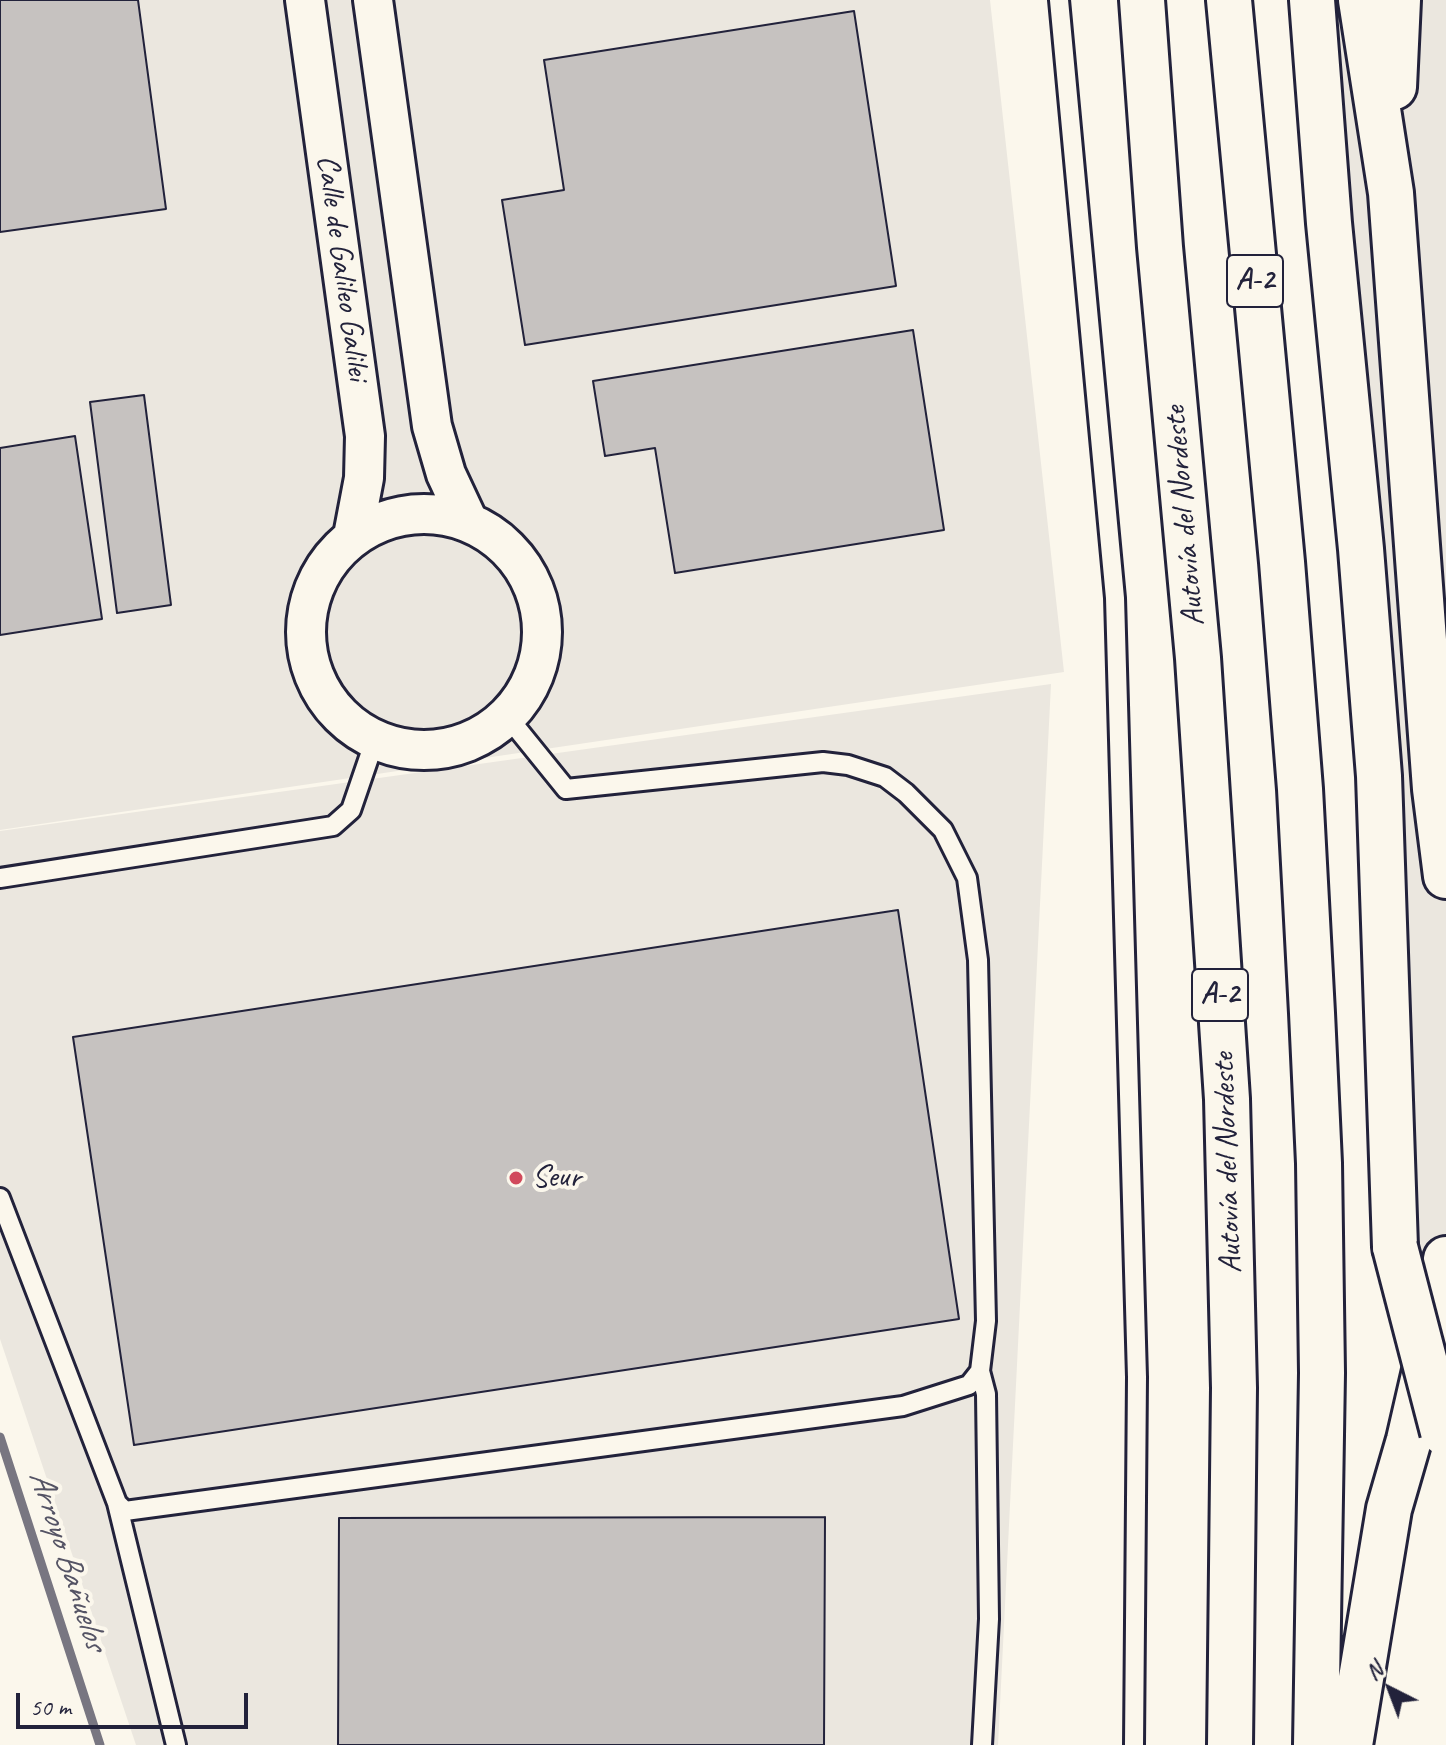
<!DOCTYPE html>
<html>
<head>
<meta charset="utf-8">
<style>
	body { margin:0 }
	#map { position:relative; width:1446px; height:1745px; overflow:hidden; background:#fbf7ec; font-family:Caveat,sans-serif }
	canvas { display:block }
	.north { position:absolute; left:1350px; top:1649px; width:80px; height:80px; -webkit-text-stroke:6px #fbf7ec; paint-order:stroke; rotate:318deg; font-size:22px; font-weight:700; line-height:32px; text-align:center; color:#22223b }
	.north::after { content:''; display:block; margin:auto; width:28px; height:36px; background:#22223b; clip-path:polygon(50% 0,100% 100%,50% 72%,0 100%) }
	.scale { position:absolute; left:16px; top:1693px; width:232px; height:36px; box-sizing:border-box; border:4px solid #22223b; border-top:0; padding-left:10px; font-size:24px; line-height:28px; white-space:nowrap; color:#22223b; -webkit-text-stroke:6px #fbf7ec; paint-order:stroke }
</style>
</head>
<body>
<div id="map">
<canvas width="1446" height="1745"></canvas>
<div class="north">N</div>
<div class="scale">50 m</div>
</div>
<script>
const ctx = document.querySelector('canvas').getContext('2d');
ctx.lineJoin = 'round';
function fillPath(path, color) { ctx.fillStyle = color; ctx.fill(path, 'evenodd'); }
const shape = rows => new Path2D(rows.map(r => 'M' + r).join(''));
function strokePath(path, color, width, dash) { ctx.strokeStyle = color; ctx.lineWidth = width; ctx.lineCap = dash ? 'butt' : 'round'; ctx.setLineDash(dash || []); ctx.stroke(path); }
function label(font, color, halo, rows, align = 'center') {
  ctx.font = font + ' Caveat,sans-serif'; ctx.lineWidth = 8; ctx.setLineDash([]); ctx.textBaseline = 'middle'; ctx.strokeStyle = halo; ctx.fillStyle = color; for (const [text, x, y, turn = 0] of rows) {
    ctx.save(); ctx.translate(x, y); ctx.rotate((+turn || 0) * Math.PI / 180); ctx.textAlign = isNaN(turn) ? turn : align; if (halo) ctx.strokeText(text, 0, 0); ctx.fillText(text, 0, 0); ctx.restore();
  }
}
const built = shape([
	[0,0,990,0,1064,672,0,830],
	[1312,0,1446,0,1446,1431,1395,1247],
	[1051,684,998,1745,136,1745,0,1339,0,831]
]);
const stream = shape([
	[0,1437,100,1745]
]);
const building = shape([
	[0,0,138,0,166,209,0,232,0,0],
	[854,11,896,286,525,345,502,200,564,190,544,60,854,11],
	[913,330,944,530,675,573,655,448,605,456,593,381,913,330],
	[144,395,171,605,117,613,90,402,144,395],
	[75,436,102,619,0,635,0,448,75,436],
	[898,910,959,1319,134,1445,73,1037,898,910],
	[825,1517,824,1745,338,1745,339,1518,825,1517]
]);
const lane = shape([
	[1059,0,1115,598,1137,1377,1134,1745],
	[0,878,333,826,351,810,375,740],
	[0,1198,117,1503,125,1511,903,1406,969,1385,980,1371,986,1321,978,960,967,878,943,830,906,793,885,777,848,765,823,762,566,789,507,716],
	[980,1371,986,1394,989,1619,982,1745],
	[117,1503,176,1745]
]);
const street = shape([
	[305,0,365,436,364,478,353,536],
	[373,0,432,426,446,474,468,521],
	'306 632a118 118 0 1 1 236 0a118 118 0 1 1-236 0Z'
]);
const highway = shape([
	[1142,0,1160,247,1198,658,1227,1099,1234,1388,1230,1745],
	[1229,0,1282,562,1300,789,1312,1013,1319,1163,1322,1373,1316,1745],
	[1312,0,1329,223,1361,549,1379,776,1395,1247],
	[1361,0,1391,193,1435,789,1446,876],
	[1394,87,1398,0],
	[1350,1745,1389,1509,1409,1440,1441,1301,1446,1259]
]);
const secondaryBridge = shape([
	[1395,1247,1443,1432]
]);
const markers = [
	[516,1178,8,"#d1495b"]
];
const shields = [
	[1255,281,56],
	[1220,995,56]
];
const shieldNames = [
	["A-2",1255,281],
	["A-2",1220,995]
];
const streetNames = [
	["Calle de Galileo Galilei",342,268,82],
	["Autovía del Nordeste",1185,516,-95],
	["Autovía del Nordeste",1228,1163,-92]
];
const poiNames = [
	["Seur",532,1178]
];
const waterNames = [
	["Arroyo Bañuelos",67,1560,72]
];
fillPath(built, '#ebe7df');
strokePath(stream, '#787681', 9);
fillPath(building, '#c6c2c0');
strokePath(building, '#22223b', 2);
strokePath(lane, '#22223b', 24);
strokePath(street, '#22223b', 44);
strokePath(highway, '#22223b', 50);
strokePath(lane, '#fbf7ec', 18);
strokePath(street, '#fbf7ec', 38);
strokePath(highway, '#fbf7ec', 44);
strokePath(secondaryBridge, '#22223b', 50, []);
strokePath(secondaryBridge, '#fbf7ec', 44);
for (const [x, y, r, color] of markers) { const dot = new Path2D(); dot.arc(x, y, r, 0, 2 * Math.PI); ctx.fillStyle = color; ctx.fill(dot); strokePath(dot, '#fbf7ec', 3); }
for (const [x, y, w] of shields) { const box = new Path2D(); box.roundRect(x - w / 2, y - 26, w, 52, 6); ctx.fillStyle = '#fbf7ec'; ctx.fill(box); strokePath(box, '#22223b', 2); }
label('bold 30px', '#22223b', null, shieldNames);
label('32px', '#22223b', '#fbf7ec', streetNames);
label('32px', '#22223b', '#fbf7ec', poiNames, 'left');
label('italic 34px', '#545364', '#fbf7ec', waterNames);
</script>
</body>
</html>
